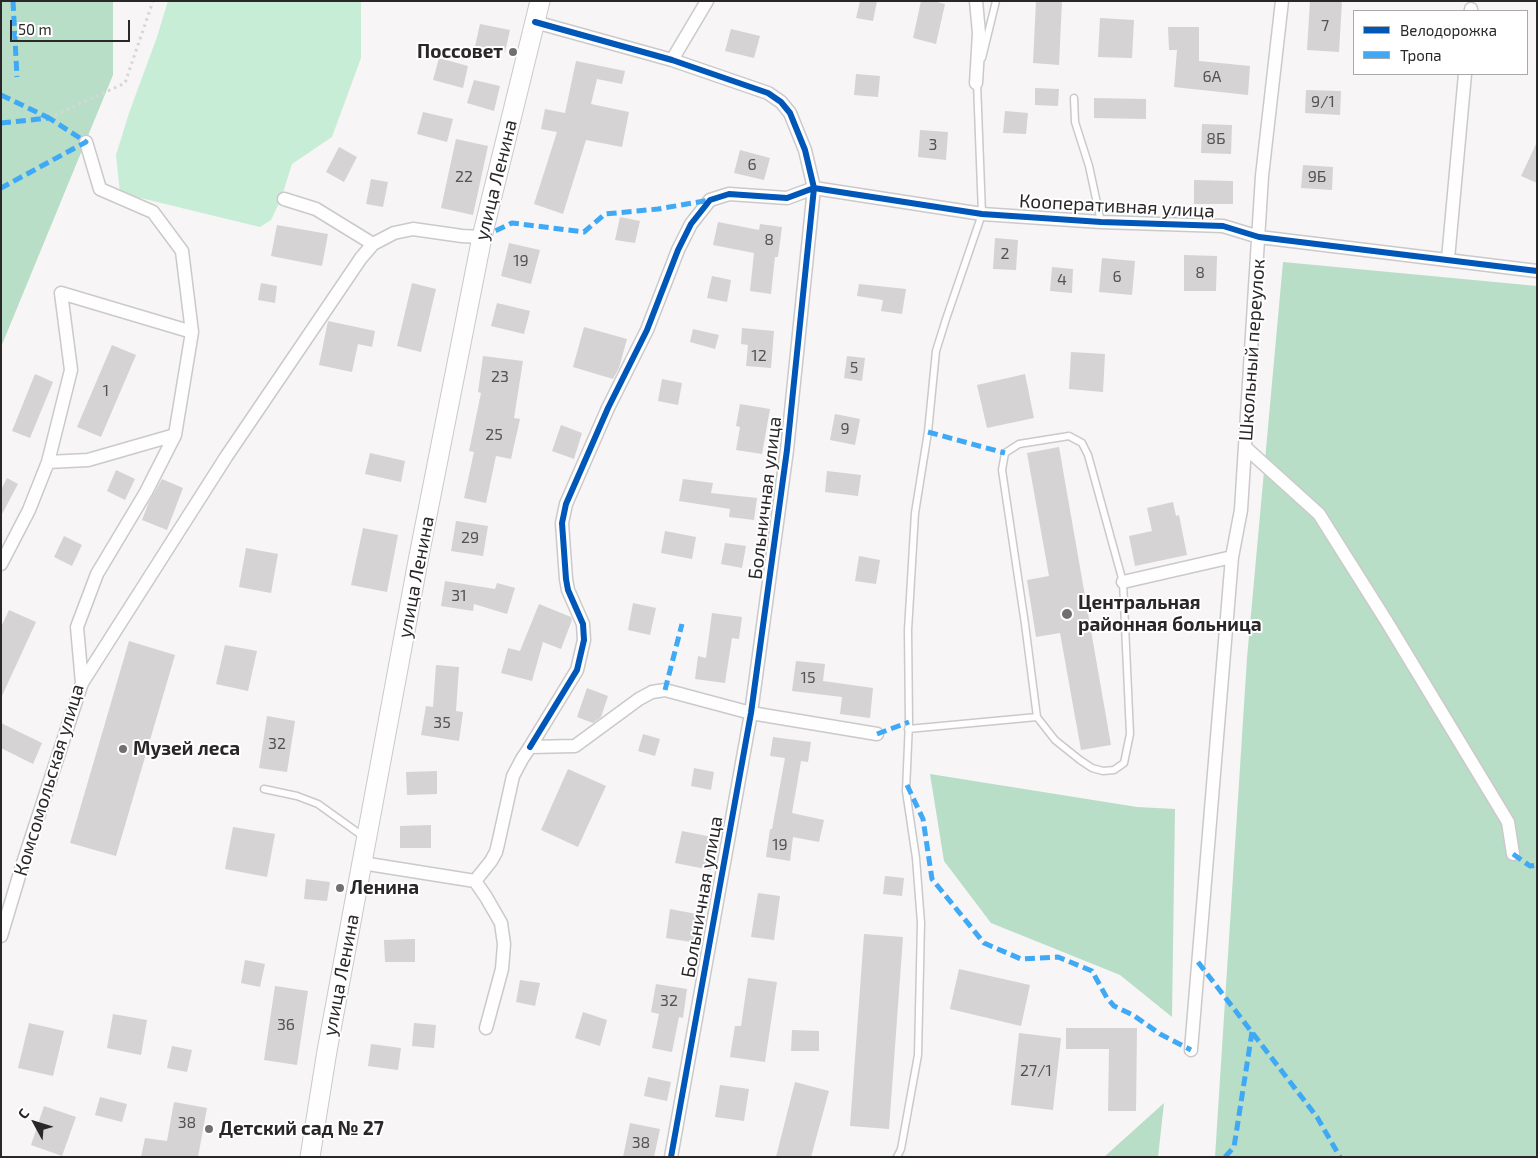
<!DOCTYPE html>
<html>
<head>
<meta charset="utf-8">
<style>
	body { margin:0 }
	#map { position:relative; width:1538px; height:1158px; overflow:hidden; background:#f7f5f6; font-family:"Exo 2",sans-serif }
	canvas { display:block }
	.frame { position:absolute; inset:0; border:2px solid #292728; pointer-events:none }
	.legend { position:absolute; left:1353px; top:10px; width:175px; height:65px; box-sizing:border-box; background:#fff; border:1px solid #a9a9a9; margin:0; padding:6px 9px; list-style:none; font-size:15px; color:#292728 }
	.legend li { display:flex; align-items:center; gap:10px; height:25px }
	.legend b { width:25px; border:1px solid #a9a9a9 }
	.north { position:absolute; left:10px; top:1098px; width:50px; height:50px; -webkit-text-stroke:4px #fff; paint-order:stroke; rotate:309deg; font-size:14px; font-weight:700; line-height:20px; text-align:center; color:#292728 }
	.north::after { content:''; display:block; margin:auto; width:18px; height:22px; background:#292728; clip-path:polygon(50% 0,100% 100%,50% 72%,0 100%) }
	.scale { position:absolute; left:10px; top:20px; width:120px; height:22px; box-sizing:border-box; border:2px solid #292728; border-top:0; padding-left:6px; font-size:15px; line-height:18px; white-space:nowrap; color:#292728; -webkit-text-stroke:4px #fff; paint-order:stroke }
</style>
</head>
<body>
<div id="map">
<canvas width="1538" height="1158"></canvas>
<div class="frame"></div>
<ul class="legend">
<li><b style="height:6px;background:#0057b8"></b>Велодорожка</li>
<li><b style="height:6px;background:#3fa9f5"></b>Тропа</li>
</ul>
<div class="north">С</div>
<div class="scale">50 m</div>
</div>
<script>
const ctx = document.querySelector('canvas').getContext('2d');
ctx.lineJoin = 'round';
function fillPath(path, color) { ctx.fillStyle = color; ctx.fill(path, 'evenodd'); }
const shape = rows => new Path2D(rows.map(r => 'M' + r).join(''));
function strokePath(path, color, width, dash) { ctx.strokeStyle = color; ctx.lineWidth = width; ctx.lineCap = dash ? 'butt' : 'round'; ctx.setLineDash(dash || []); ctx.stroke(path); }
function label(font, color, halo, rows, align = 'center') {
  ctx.font = font + ' "Exo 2",sans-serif'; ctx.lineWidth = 4; ctx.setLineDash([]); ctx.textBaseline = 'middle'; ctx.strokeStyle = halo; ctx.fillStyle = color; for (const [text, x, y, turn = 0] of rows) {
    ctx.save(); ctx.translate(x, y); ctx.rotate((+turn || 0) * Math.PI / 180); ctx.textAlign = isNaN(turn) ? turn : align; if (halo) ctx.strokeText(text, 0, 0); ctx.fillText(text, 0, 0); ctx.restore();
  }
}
const green = shape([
	[168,1,361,1,361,58,332,137,292,164,281,199,271,220,260,227,120,193,116,155,129,113,157,37]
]);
const forest = shape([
	[1,1,113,1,113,75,1,347],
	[1283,262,1537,286,1537,1157,1215,1157,1247,658],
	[930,774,1137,807,1175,809,1172,1017,1120,975,991,923,944,861],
	[1164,1103,1158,1157,1104,1157]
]);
const building = shape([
	[860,1,877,1,873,21,856,18],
	[921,1,933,1,945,4,936,44,913,38],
	[1036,1,1062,1,1059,65,1033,63],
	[1310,1,1342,1,1339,52,1307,50],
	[1100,18,1134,20,1132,58,1098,57],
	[480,24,510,30,505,52,475,46],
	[1168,27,1199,27,1199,61,1250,66,1248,95,1174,87,1177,50,1169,50],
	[731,29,760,36,754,58,725,51],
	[439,58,468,66,463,88,433,80],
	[576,61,625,71,622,84,597,79,591,104,629,112,622,147,586,140,563,214,534,204,557,132,541,129,545,109,565,113],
	[856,74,880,76,878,97,854,95],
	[474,80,500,86,494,111,467,103],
	[1035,88,1059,89,1058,106,1035,105],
	[1306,90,1341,91,1340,115,1305,113],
	[1094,98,1146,99,1146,119,1094,118],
	[1005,111,1028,113,1026,134,1003,133],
	[423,112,453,119,447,142,417,134],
	[1202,124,1232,125,1231,154,1201,153],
	[920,130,948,132,946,160,918,157],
	[456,139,488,146,473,215,441,208],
	[1537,142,1537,183,1521,176],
	[339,147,357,157,344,182,326,172],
	[740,150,770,158,764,180,734,173],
	[1303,165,1333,167,1332,190,1301,188],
	[371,179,388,182,383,207,366,204],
	[1194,180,1233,181,1233,204,1194,204],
	[620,217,640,221,635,243,615,240],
	[718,222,759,230,760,224,782,227,778,257,775,257,771,294,750,291,754,253,713,245],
	[277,225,328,234,322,266,271,256],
	[995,238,1018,240,1016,270,993,269],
	[509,243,540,250,531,284,501,276],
	[1184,255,1217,256,1216,291,1184,291],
	[1102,258,1135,261,1132,295,1099,292],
	[1052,267,1073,269,1072,293,1050,291],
	[712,276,731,280,727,302,707,298],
	[261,283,277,286,275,303,258,300],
	[412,283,436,289,421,352,397,346],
	[859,284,906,289,902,314,881,311,883,300,857,296],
	[497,303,530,311,524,334,491,326],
	[328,321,375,331,372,347,358,344,352,372,319,365],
	[584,327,627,339,619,368,613,379,573,367],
	[742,328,774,331,771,368,746,366,748,345,741,344],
	[693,329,719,335,715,349,690,342],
	[112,345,136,355,101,437,77,427],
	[1071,352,1105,354,1103,392,1069,389],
	[483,356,523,361,514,418,520,419,511,459,496,456,486,503,464,498,474,452,469,451,481,393,478,392],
	[847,356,865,358,862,381,844,378],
	[35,374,53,382,30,438,12,431],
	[1025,374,1034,418,987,428,977,385],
	[662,379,682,383,678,405,658,401],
	[740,404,770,409,762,454,736,450,740,427,736,426],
	[835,414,860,419,855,445,830,440],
	[561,425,582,433,574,459,552,451],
	[1059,447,1111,745,1081,750,1060,633,1036,637,1027,580,1049,576,1027,453],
	[370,453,405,461,401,482,365,474],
	[116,470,135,479,125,500,107,491],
	[827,471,861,475,858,496,825,492],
	[7,478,18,484,1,516,1,490],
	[162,479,183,488,167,530,142,520,149,502],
	[683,479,713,483,711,493,757,498,754,520,729,517,730,509,679,501],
	[1173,502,1176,516,1179,515,1187,555,1135,566,1129,536,1152,531,1147,508],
	[456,521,488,526,483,556,451,551],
	[363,528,398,535,387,592,351,585],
	[665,531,696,537,692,559,661,553],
	[64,536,82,545,72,566,54,557],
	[725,543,746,546,742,568,721,564],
	[246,548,278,554,271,593,239,587],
	[859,556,880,560,876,584,855,581],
	[445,581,495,589,497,583,515,588,507,614,474,604,473,611,441,606],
	[633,603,656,608,650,635,628,630],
	[539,604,571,617,572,620,561,649,543,642,532,681,501,673,508,648,520,651],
	[9,610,36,622,1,698,1,627],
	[712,613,742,617,739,639,732,638,725,683,695,679,698,656,706,658],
	[129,641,175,655,116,856,70,843],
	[225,645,257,651,248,691,216,684],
	[796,661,825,664,823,681,873,688,870,718,840,714,842,697,792,691],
	[436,665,459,667,456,711,463,712,459,741,421,735,426,706,433,707],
	[587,688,608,696,601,717,593,723,577,717],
	[267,716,295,721,287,772,259,768],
	[1,723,42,743,33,764,1,748],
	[643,734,660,739,655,756,638,751],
	[773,737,811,742,808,762,801,761,792,813,824,820,819,842,793,837,790,861,766,857,770,829,772,829,785,758,770,756],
	[694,768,714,772,711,790,691,786],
	[568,769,606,786,578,847,541,830],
	[437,771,437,794,407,795,406,772],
	[431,825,431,848,400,848,400,826],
	[233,827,275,834,267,877,225,869],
	[682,831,717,838,711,870,675,863],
	[885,876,904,878,902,896,883,894],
	[306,879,330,882,327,901,304,899],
	[758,893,780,896,774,940,751,937],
	[670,909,702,915,697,943,666,938],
	[864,934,903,937,889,1129,850,1126],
	[415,939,415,962,385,962,384,940],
	[245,960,265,964,260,987,241,983],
	[959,969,1030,985,1021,1026,950,1009],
	[748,978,777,982,765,1062,730,1057,735,1026,741,1026],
	[520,980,540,983,535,1006,516,1002],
	[656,984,687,989,683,1018,679,1017,672,1052,652,1048,659,1014,651,1012],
	[275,986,308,991,297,1065,264,1060],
	[583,1012,607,1020,600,1046,575,1038],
	[113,1014,147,1020,141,1055,107,1048],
	[29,1023,64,1031,53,1076,18,1068],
	[414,1023,436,1025,434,1048,412,1046],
	[1066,1028,1137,1028,1136,1111,1108,1111,1109,1049,1066,1049],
	[792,1030,819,1031,819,1051,791,1051],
	[1019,1033,1061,1038,1053,1110,1011,1105],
	[371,1044,401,1048,398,1070,368,1066],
	[172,1046,192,1050,187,1072,167,1068],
	[648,1077,671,1082,667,1101,644,1096],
	[795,1082,829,1091,811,1157,776,1157],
	[720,1085,749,1089,744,1121,715,1117],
	[100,1097,127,1104,122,1122,95,1115],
	[174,1102,207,1108,198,1157,141,1157,145,1138,167,1141],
	[44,1106,76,1117,62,1156,31,1145],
	[630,1123,660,1129,654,1157,623,1157]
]);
const path = shape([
	[49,118,125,83,153,1]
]);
const lane = shape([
	[982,58,996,1],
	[1074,98,1075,122,1089,166,1101,222],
	[1069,436,1082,443,1088,455,1123,582,1130,734,1124,763,1114,770,1103,771,1092,768,1080,760,1055,740,1037,717,1025,624,1002,470,1005,453,1019,444,1069,436],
	[908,729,1037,717],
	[264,789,297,796,318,804,364,837],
	[897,1157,901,1149,918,1055,921,923,916,858,906,791,909,722,908,630,915,513,928,432,936,351,946,319,982,214,977,83]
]);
const street = shape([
	[976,1,979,33,976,83],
	[1471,11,1471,9],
	[535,22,672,60,768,93,781,102,790,113,805,150,814,188,787,450,751,713,671,1157],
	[672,60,707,1],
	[86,142,100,189,153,212,182,251,192,332],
	[284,199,316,209,373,244,394,233,413,229,462,236,482,237],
	[1448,259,1465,74],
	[1246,448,1319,514,1387,622,1508,822,1513,854],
	[48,462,88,460,175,435],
	[1,564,29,510,48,462,71,370,61,293,192,332,175,435,146,492,97,574,77,627,82,683,22,866,1,936],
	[1123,582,1232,557,1241,510,1262,176,1282,1],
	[82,683,226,457,361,258,373,244],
	[530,747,577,670,584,640,583,624,568,590,566,579,562,523,566,504,608,408,647,330,678,250,691,224,710,200,729,194,787,198,814,188,982,214,1101,222,1223,226,1259,237,1537,271],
	[362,863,475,881,486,897,501,923,504,944,502,969,486,1028],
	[475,881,491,861,496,852,498,844,513,776,522,759,530,747,575,746,639,699,652,692,665,690,751,713,877,734],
	[1191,1050,1232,557]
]);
const secondary = shape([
	[310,1157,327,1051,418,561,482,237,540,1]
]);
const quiet = shape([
	[13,1,17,77],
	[1,95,49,118],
	[1,123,49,118,86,142,1,188],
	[482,237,512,223,584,232,605,214,658,209,710,200],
	[928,432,1005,453],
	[665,690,682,624],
	[877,734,909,722],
	[907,785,923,819,932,879,984,943,1021,959,1058,957,1092,971,1107,998,1114,1006,1133,1015,1160,1034,1191,1050],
	[1513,854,1530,866,1537,865],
	[1198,962,1317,1117,1340,1157],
	[1225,1157,1234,1147,1252,1032]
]);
const cycleway = shape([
	[535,22,672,60,768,93,781,102,790,113,805,150,814,188,787,450,751,713,671,1157],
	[530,747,577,670,584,640,583,624,568,590,566,579,562,523,566,504,608,408,647,330,678,250,691,224,710,200,729,194,787,198,814,188,982,214,1101,222,1223,226,1259,237,1537,271]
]);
const markers = [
	[513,52,5,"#716f70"],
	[1067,614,6,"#716f70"],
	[123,749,5,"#716f70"],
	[340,888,5,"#716f70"],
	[209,1129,5,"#716f70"]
];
const numberNames = [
	["7",1325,26],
	["6А",1212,77],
	["9/1",1323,102],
	["8Б",1216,139],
	["3",933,145],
	["6",752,165],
	["22",464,177],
	["9Б",1317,177],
	["8",769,240],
	["2",1005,254],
	["19",521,261],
	["8",1200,273],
	["6",1117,277],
	["4",1062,280],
	["12",759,356],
	["5",854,368],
	["23",500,377],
	["1",106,391],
	["9",845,429],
	["25",494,435],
	["29",470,538],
	["31",459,596],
	["15",808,678],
	["35",442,723],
	["32",277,744],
	["19",780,845],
	["32",669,1001],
	["36",286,1025],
	["27/1",1036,1071],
	["38",187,1123],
	["38",641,1143]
];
const poiNames = [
	["Поссовет",503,52,"right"],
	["Центральная",1078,603],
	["районная больница",1078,625],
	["Музей леса",133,749],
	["Ленина",350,888],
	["Детский сад № 27",219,1129]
];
const streetNames = [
	["улица Ленина",496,180,-76],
	["Кооперативная улица",1117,206,3],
	["Школьный переулок",1252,350,-86],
	["Больничная улица",765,498,-83],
	["улица Ленина",416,577,-79],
	["Комсомольская улица",49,780,-73],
	["Больничная улица",702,897,-80],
	["улица Ленина",341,975,-79]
];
fillPath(green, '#c7edd6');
fillPath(forest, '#b8dec7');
fillPath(building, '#d5d3d4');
strokePath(lane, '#cbc9c9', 9);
strokePath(street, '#cbc9c9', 15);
strokePath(secondary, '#cbc9c9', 21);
strokePath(path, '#d6d6d6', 3, [2.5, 4]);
strokePath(lane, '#fefefe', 6);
strokePath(street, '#fefefe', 12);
strokePath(secondary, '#fefefe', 19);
strokePath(quiet, '#3fa9f5', 5, [10, 5]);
strokePath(cycleway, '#0057b8', 6);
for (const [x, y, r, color] of markers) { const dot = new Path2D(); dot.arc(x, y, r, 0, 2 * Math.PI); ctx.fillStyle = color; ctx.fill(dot); strokePath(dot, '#fff', 2); }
label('16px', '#545253', null, numberNames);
label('bold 19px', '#292728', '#fff', poiNames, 'left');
label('19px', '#292728', '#fff', streetNames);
</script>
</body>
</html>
